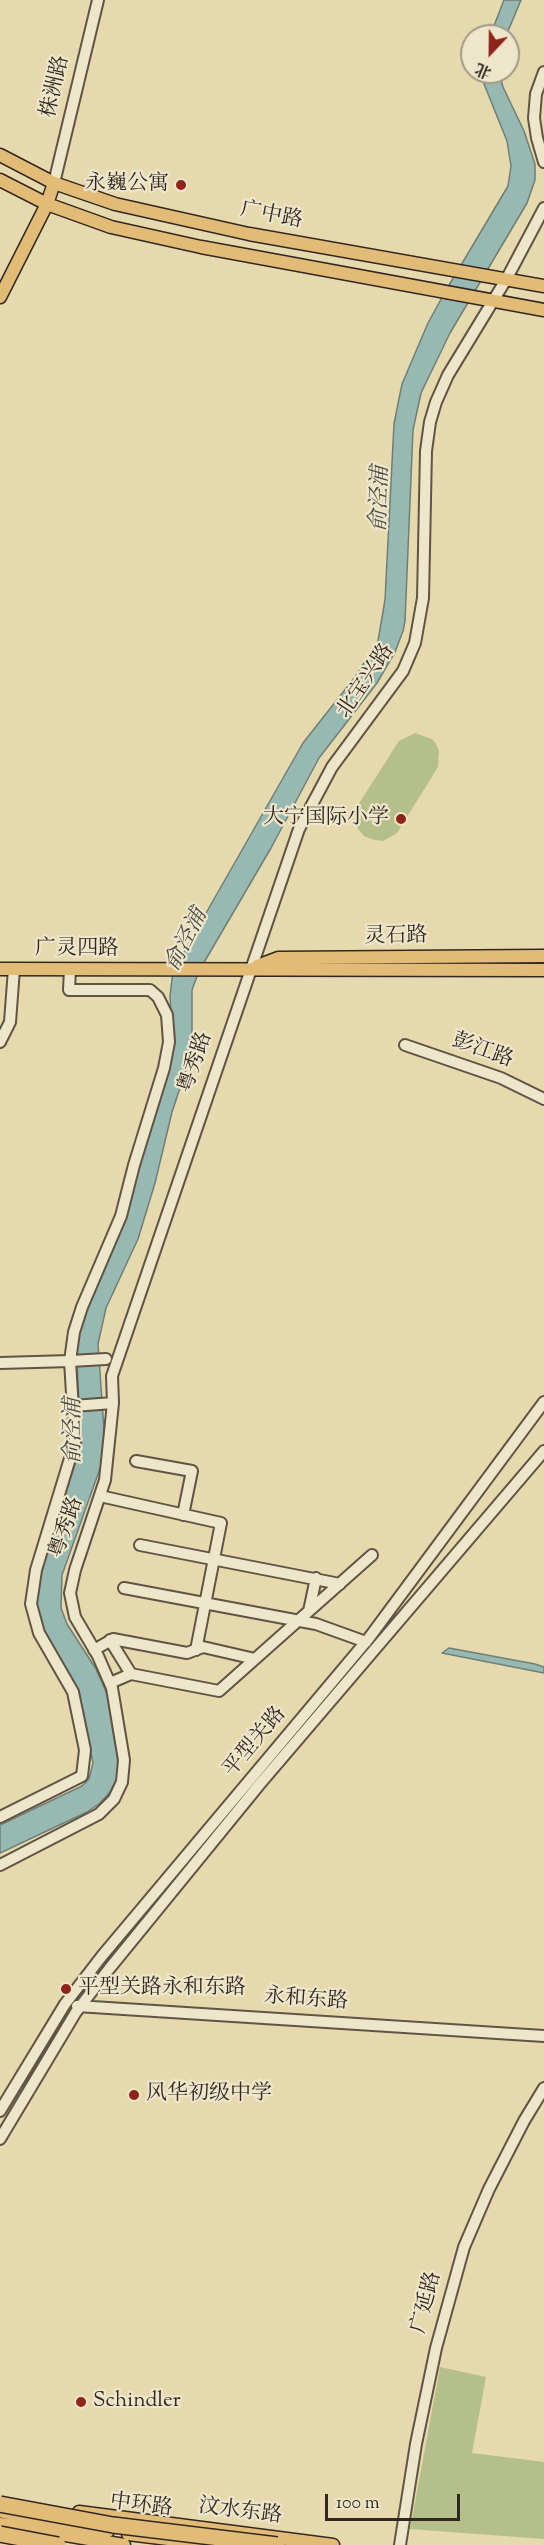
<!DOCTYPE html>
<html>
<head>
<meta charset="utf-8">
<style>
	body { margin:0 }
	#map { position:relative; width:544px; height:2545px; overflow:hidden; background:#e5d9ad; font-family:"Sorts Mill Goudy","Noto Serif SC",serif }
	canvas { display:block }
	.north { position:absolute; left:460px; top:24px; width:60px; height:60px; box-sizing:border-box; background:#eee6ca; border:2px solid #a39a87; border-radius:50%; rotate:202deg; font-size:16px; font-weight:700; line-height:24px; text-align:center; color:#332722 }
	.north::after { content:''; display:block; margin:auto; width:21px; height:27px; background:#8f2418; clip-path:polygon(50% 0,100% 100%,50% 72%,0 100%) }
	.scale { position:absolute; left:325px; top:2494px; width:135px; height:27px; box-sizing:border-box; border:3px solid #332722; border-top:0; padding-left:8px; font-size:18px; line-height:21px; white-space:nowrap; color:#332722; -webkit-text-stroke:4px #eee6ca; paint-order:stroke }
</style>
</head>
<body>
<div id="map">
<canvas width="544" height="2545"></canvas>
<div class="north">北</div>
<div class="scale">100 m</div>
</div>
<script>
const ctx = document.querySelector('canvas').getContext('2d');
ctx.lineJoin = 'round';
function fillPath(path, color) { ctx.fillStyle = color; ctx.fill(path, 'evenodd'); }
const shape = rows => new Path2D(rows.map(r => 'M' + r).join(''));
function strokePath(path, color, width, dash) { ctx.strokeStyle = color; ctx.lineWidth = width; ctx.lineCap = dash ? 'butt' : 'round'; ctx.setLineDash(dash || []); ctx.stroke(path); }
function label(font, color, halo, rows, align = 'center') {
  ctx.font = font + ' "Sorts Mill Goudy","Noto Serif SC",serif'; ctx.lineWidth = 4.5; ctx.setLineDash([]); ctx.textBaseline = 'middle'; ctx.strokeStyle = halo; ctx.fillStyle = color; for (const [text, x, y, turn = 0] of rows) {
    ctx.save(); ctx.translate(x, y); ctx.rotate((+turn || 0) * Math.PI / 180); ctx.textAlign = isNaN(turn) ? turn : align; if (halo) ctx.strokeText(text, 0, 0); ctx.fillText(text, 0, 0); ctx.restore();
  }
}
const green = shape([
	[415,733,432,739,436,744,439,751,438,767,397,833,383,841,374,840,364,836,358,829,355,820,358,805,399,741],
	[440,2367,486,2377,472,2453,544,2462,544,2539,410,2529]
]);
const water = shape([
	[504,0,521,0,506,36,490,36,504,0],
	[482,72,499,72,503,87,524,131,535,164,535,180,527,203,450,333,421,393,413,430,405,621,403,631,395,652,377,683,319,758,271,848,199,971,192,990,192,1041,190,1058,172,1112,155,1183,138,1239,106,1308,98,1344,105,1444,102,1463,62,1575,61,1608,67,1624,96,1669,107,1694,118,1761,117,1778,110,1792,100,1803,87,1812,0,1853,0,1825,82,1786,89,1779,93,1763,78,1692,43,1631,36,1607,36,1587,41,1569,81,1446,76,1342,79,1325,100,1276,172,1032,170,996,173,971,303,743,355,677,378,641,385,600,394,424,402,384,428,323,445,292,508,186,511,166,507,141,482,79,482,72],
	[449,1648,535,1664,544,1667,544,1673,442,1653,449,1648]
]);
const minor = shape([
	[544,72,536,94,534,118,537,138,544,162],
	[54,183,98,0],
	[70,969,69,990,150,990,158,997,167,1015,169,1042,164,1068,134,1165,121,1216,82,1307,74,1332,70,1361,106,1359],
	[0,1042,10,1022,14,969],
	[405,1045,501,1078,544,1099],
	[0,1363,70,1361,75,1442,36,1570,31,1604,39,1633,73,1692,85,1750,82,1776,0,1817],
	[73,1406,113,1403],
	[136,1461,192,1471,183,1515],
	[100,1496,221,1523,196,1650],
	[140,1545,340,1584],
	[124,1588,316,1624,366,1642],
	[309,1611,316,1578],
	[110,1640,131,1674],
	[94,1650,113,1639,187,1653,203,1647,255,1659],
	[110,1683,131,1674,219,1691,372,1555],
	[0,1865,99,1814,114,1799,122,1782,124,1760,112,1688,98,1656,75,1617,70,1593,75,1570,105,1480,113,1403,112,1376,299,829,332,767,403,671,415,643,423,598,426,451,430,422,436,402,448,375,507,278,544,208],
	[77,2006,544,2036],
	[0,2111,65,2004,102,1956,369,1638,544,1402],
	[0,2139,76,2012,109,1969,259,1785,544,1451],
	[400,2545,416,2444,436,2348,464,2247,489,2189,524,2121,544,2088]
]);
const major = shape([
	[0,155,54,183,115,204,249,234,544,286],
	[0,180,47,204,111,227,201,247,544,310],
	[0,297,47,204,54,183],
	[257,966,278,958,544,956],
	[0,969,544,970],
	[0,2511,29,2518,108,2531],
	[79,2512,333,2545],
	[0,2524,124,2545],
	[128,2534,216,2545]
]);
const highwayBridge = shape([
	[0,2504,113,2525,277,2545],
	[0,2534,58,2545]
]);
const markers = [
	[181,185,6,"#8f2418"],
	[401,819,6,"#8f2418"],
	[66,1989,6,"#8f2418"],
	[134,2095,6,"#8f2418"],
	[81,2402,6,"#8f2418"]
];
const streetNames = [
	["株洲路",57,87,-77],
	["广中路",271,217,11],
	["北宝兴路",367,682,-56],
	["灵石路",396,938,-1],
	["广灵四路",77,950],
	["彭江路",482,1052,20],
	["粤秀路",197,1063,-71],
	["粤秀路",68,1528,-71],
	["平型关路",256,1743,-50],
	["永和东路",306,2001,4],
	["广延路",428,2303,-75],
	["中环路",141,2507,7],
	["汶水东路",240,2513,7]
];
const poiNames = [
	["永巍公寓",169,185,"right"],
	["大宁国际小学",389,819,"right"],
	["平型关路永和东路",78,1989],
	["风华初级中学",146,2095],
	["Schindler",93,2402]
];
const waterNames = [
	["俞泾浦",382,499,-88],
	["俞泾浦",188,941,-63],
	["俞泾浦",75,1431,-90]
];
fillPath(green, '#b5bf8a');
fillPath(water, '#97b9b1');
strokePath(water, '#6f7f78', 1.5);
strokePath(minor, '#605445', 14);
strokePath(major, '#332722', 15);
strokePath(minor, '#eee6ca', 10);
strokePath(major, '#e2bc76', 12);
strokePath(highwayBridge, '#332722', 18, []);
strokePath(highwayBridge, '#e2bc76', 15);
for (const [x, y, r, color] of markers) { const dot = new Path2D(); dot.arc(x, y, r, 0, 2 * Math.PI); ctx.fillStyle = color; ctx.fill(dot); strokePath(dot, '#eee6ca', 2); }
label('21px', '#332722', '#eee6ca', streetNames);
label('21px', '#332722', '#eee6ca', poiNames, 'left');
label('italic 22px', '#4c4c46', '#eee6ca', waterNames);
</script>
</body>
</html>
